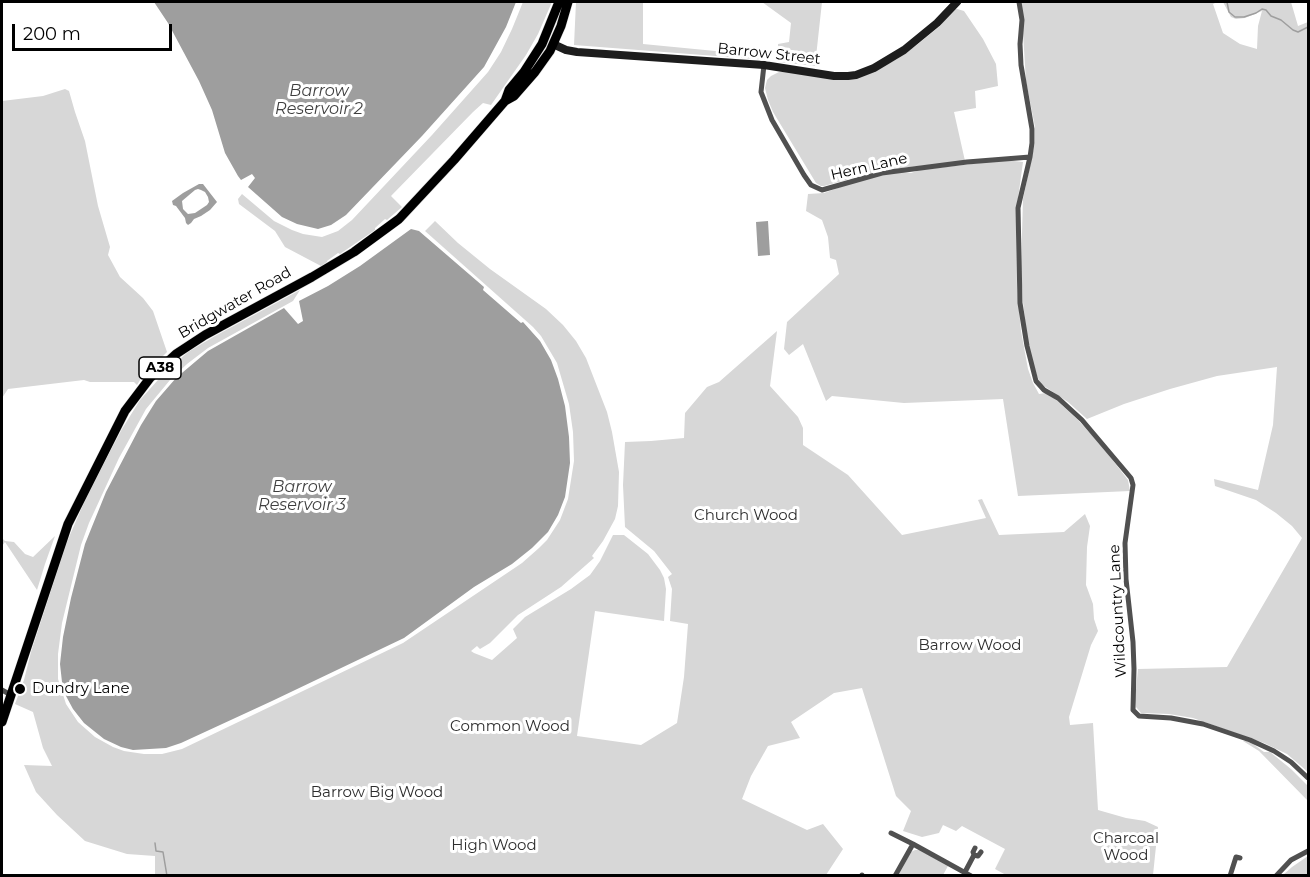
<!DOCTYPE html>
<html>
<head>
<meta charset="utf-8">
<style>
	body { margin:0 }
	#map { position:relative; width:1310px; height:877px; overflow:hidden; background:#fff; font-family:Montserrat,sans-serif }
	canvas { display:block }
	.frame { position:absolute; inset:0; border:3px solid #000; pointer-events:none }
	.scale { position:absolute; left:12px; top:24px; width:160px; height:27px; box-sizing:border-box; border:3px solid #000; border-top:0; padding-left:8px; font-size:18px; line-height:21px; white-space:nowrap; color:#000; -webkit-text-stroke:4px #fff; paint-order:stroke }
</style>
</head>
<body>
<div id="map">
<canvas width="1310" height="877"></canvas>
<div class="frame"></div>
<div class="scale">200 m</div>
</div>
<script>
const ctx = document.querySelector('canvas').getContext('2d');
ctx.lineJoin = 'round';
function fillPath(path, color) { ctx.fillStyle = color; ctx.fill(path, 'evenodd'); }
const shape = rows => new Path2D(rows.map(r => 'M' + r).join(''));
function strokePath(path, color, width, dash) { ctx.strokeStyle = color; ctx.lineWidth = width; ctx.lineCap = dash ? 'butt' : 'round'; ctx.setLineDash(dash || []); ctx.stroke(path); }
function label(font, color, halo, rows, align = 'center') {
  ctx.font = font + ' Montserrat,sans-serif'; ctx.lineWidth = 6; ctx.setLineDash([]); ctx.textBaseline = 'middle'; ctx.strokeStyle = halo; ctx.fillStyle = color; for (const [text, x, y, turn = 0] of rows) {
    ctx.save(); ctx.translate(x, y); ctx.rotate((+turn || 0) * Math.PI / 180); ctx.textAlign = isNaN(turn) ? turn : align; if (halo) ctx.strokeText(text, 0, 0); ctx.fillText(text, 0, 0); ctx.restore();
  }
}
const green = shape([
	[523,2,552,2,538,34,526,55,491,105,483,103,473,112,391,196,402,207,387,220,385,219,375,228,375,230,340,254,338,253,327,261,327,262,321,266,285,247,275,231,239,204,238,199,242,194,274,221,292,230,303,234,322,237,338,231,352,220,432,135,488,72,501,52,512,29],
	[576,2,643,2,643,44,736,53,737,47,768,49,767,60,574,45],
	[762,2,822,2,815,66,778,62,778,44,789,42,791,23],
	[1021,2,1217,2,1213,4,1223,33,1240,44,1257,49,1258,26,1262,11,1245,18,1236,19,1231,17,1223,2,1291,2,1298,26,1308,22,1308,772,1287,754,1264,743,1193,718,1169,714,1141,713,1136,707,1135,700,1138,669,1227,667,1302,538,1292,526,1276,513,1256,500,1215,486,1214,479,1258,490,1273,425,1277,367,1217,376,1170,389,1124,404,1087,419,1068,402,1041,384,1037,376,1028,346,1023,302,1021,268,1023,199,1035,142,1035,127,1026,81],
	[954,8,964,11,983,39,996,64,998,86,975,91,976,108,954,112,965,161,882,170,824,186,821,186,816,183,773,112,768,100,765,88,767,80,771,76,779,72,870,73,897,59,918,44,940,26],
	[65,89,69,91,75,112,85,141,98,206,110,247,108,255,120,277,143,298,153,311,167,352,142,377,137,385,134,382,90,382,84,380,67,382,8,389,2,398,2,101,43,96],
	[1005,160,1023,162,1016,213,1017,289,1021,331,1028,369,1033,383,1039,394,1046,393,1052,396,1077,419,1101,445,1128,480,1130,491,1018,496,1003,399,904,403,832,396,826,401,803,344,789,355,784,349,787,322,839,274,836,260,830,258,828,237,822,220,806,211,808,194,824,193,854,182,881,175,903,172,911,173,920,170],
	[435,221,458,243,490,269,546,309,563,325,576,341,586,358,607,412,612,432,619,472,618,506,615,519,603,541,592,556,594,558,561,587,518,615,490,643,480,649,477,646,471,651,474,653,492,660,517,638,513,629,525,617,571,589,590,575,600,561,613,535,624,535,648,554,660,570,664,578,666,589,664,621,595,611,577,736,641,745,677,723,684,677,688,624,670,621,672,589,668,577,672,574,654,551,625,527,623,485,625,442,651,441,684,438,685,413,707,387,719,382,777,331,770,386,798,417,803,428,803,445,848,475,902,535,986,518,978,500,982,499,999,535,1064,532,1085,514,1090,526,1087,547,1086,585,1093,604,1094,619,1098,631,1091,645,1069,717,1070,725,1093,723,1098,810,1126,818,1145,821,1158,827,1153,875,1006,875,995,869,1005,849,962,826,956,831,943,825,939,833,922,837,903,831,911,811,896,796,862,688,834,693,791,722,800,738,768,746,751,776,742,799,807,830,823,824,843,849,826,875,760,876,757,874,756,876,155,875,155,856,127,854,85,841,57,815,36,792,24,765,52,766,43,748,33,712,15,704,24,680,31,652,66,544,89,491,122,429,140,400,166,371,188,352,215,336,300,290,293,301,208,348,187,364,170,380,146,409,119,458,89,523,81,545,62,623,58,654,58,679,66,704,78,722,95,737,113,747,124,751,144,754,162,754,182,749,403,643,522,563,539,548,547,540,560,520,568,499,574,461,573,432,569,404,557,363,541,336,533,327,425,231],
	[55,536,45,564,37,590,5,542,2,546,2,538,5,541,14,542,25,554,33,557],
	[1243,741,1246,741,1253,744,1264,752,1270,752,1291,769,1308,786,1308,801,1259,751],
	[915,850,920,850,948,866,943,875,898,876,911,852],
	[1308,856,1308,875,1283,875,1292,867]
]);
const water = shape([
	[154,2,516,2,506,27,484,67,422,136,346,215,331,225,318,229,297,224,282,217,248,187,255,178,252,174,241,180,238,176,225,153,212,110,199,81,168,23],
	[199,184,203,184,217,202,210,210,201,216,194,219,191,223,188,225,186,223,185,218,176,206,173,205,172,201,183,193],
	[198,189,201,190,205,192,208,197,209,202,207,205,195,213,188,214,183,209,182,201,195,190],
	[768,221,770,255,758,256,756,222],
	[411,229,419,231,484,287,483,290,521,323,523,322,540,341,551,360,558,379,565,406,569,437,570,463,565,497,558,515,548,532,532,548,512,564,474,587,404,638,272,701,181,743,166,748,133,750,121,747,104,739,84,723,73,709,66,696,62,682,60,664,63,637,71,598,85,544,106,492,141,425,156,401,176,378,208,351,284,308,298,324,303,321,299,301,328,286,360,266]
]);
const stream = shape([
	[1227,2,1229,12,1235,17,1244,17,1256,13,1262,9,1266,10,1271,16,1281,20,1293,30,1298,32,1308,27],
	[155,843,156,851,163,852,167,876]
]);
const minor = shape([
	[1019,2,1022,20,1020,44,1021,65,1032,129,1032,143,1030,157,1018,208,1020,303,1027,346,1036,381,1044,390,1058,398,1082,420,1131,478,1133,485,1125,543,1126,579,1133,642,1134,669,1133,710,1139,716,1171,718,1203,724,1250,740,1274,751,1291,762,1308,778],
	[764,65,761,92,772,120,804,175,811,185,822,190,882,173,967,162,1030,157],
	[2,690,11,695],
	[891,833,913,844],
	[975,848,973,852,974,855,978,856,981,852],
	[965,872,974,855],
	[862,876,862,875],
	[895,876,913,844,971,876],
	[1230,876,1236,857,1240,858],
	[1276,876,1291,860,1308,851]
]);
const secondary = shape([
	[553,44,566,50,577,52,764,65,834,76,848,76,856,75,874,68,904,50,937,23,957,2]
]);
const trunk = shape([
	[505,101,514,96,535,72,550,51,561,26,568,2],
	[2,722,68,524,125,411,150,378,176,354,205,335,312,277,354,252,399,219,454,160,505,101,509,90,524,72,542,44,559,2]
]);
const markers = [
	[20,689,6,"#000"]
];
const shields = [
	[160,368,42]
];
const shieldNames = [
	["A38",160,368]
];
const streetNames = [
	["Barrow Street",769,54,6],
	["Hern Lane",869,167,-13],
	["Bridgwater Road",235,303,-30],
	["Wildcountry Lane",1118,611,-93]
];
const parkNames = [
	["Church Wood",746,516],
	["Barrow Wood",970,646],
	["Common Wood",510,727],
	["Barrow Big Wood",377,793],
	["Charcoal",1126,839],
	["Wood",1126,856],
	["High Wood",494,846]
];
const poiNames = [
	["Dundry Lane",32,689]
];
const waterNames = [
	["Barrow",319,91],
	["Reservoir 2",319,109],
	["Barrow",302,487],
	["Reservoir 3",302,505]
];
fillPath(green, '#d7d7d7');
fillPath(water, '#9e9e9e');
strokePath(stream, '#9e9e9e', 1.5);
strokePath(trunk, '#dbdbdb', 10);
strokePath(minor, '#505050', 5);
strokePath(secondary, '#1d1d1d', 8);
strokePath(trunk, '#000', 9);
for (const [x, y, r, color] of markers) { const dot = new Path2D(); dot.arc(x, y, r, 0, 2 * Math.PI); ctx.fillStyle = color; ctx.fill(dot); strokePath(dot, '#fff', 2); }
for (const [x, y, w] of shields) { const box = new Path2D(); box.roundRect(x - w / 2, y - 11, w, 22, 4.5); ctx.fillStyle = '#fff'; ctx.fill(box); strokePath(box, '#000', 1.5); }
label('bold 14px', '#000', null, shieldNames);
label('15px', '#000', '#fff', streetNames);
label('15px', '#2e2e2e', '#fff', parkNames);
label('15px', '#000', '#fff', poiNames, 'left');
label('italic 16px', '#3f3f3f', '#fff', waterNames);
</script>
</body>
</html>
